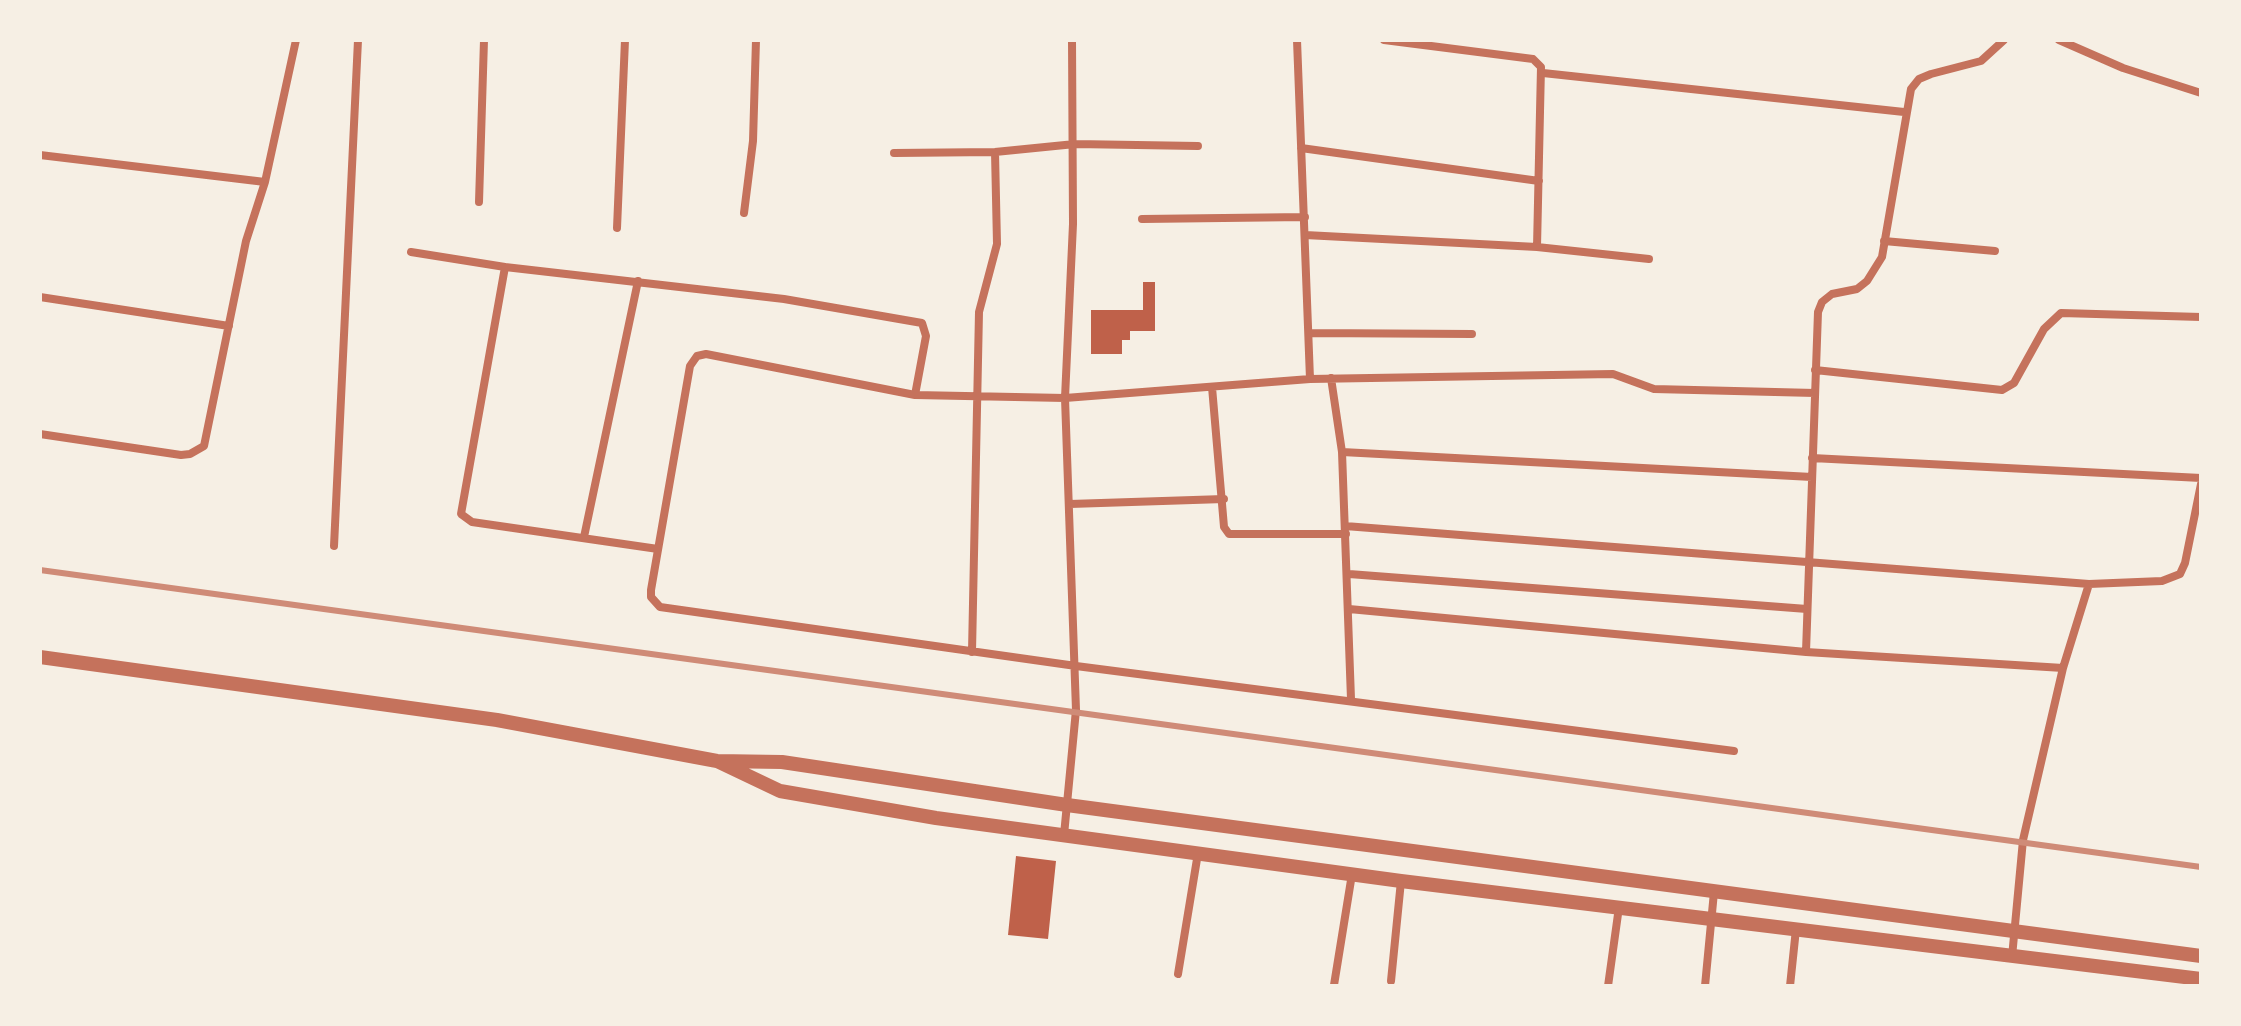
<!DOCTYPE html>
<html>
<head>
<meta charset="utf-8">
<style>
	body { margin:0 }
	#map { position:relative; width:2241px; height:1026px; overflow:hidden; background:#f6efe4; font-family:Cabin,sans-serif }
	canvas { display:block }
	.frame { position:absolute; inset:0; border:42px solid #f6efe4; pointer-events:none }
</style>
</head>
<body>
<div id="map">
<canvas width="2241" height="1026"></canvas>
<div class="frame"></div>
</div>
<script>
const ctx = document.querySelector('canvas').getContext('2d');
ctx.lineJoin = 'round';
function fillPath(path, color) { ctx.fillStyle = color; ctx.fill(path, 'evenodd'); }
const shape = rows => new Path2D(rows.map(r => 'M' + r).join(''));
function strokePath(path, color, width, dash) { ctx.strokeStyle = color; ctx.lineWidth = width; ctx.lineCap = dash ? 'butt' : 'round'; ctx.setLineDash(dash || []); ctx.stroke(path); }
const building = shape([
	[1143,282,1155,282,1155,331,1130,331,1130,340,1122,340,1122,354,1091,354,1091,310,1143,310],
	[1016,856,1056,861,1048,939,1008,935]
]);
const minor = shape([
	[1297,40,1310,379],
	[1384,40,1533,59,1541,67,1537,247],
	[2059,40,2123,68,2201,93],
	[1543,73,1904,112],
	[1301,148,1539,181],
	[894,153,995,152,1075,144,1198,146],
	[40,155,265,182],
	[479,202,484,40],
	[744,213,753,141,756,40],
	[1142,219,1305,217],
	[617,228,625,40],
	[1305,235,1537,247,1649,259],
	[1884,241,1995,251],
	[411,252,505,267,784,299,922,323,926,336,915,395],
	[505,267,461,514,472,522,658,549],
	[40,297,229,326],
	[1309,333,1472,334],
	[1815,370,2002,390,2014,383,2044,329,2061,313,2201,317],
	[1331,378,1342,452,1351,699],
	[1212,387,1224,527,1229,534,1346,534],
	[40,434,181,455,190,454,204,446,246,241,265,182,296,40],
	[1342,452,1812,477],
	[1812,458,2201,478],
	[1070,504,1224,499],
	[1345,526,2089,584,2162,581,2180,574,2185,563,2201,484],
	[584,537,638,281],
	[334,546,358,40],
	[1349,574,1807,609],
	[1349,609,1806,652,2063,668],
	[972,652,979,312,997,244,995,152],
	[1806,652,1818,312,1822,302,1832,294,1857,289,1867,281,1882,257,1911,89,1919,79,1931,74,1981,61,2004,40],
	[1734,751,1076,666,660,607,651,597,651,590,690,366,697,356,706,354,915,395,1065,398,1310,379,1613,374,1654,389,1815,393],
	[1064,835,1076,710,1065,398,1073,224,1072,40],
	[2012,957,2023,840,2063,668,2089,584],
	[1178,974,1198,853],
	[1391,981,1401,881],
	[1334,985,1352,874],
	[1608,986,1619,907],
	[1705,986,1714,892],
	[1790,986,1796,929]
]);
const tertiary = shape([
	[40,657,497,720,717,761,782,762,1067,805,2201,956],
	[717,761,780,791,936,818,1401,881,2201,979]
]);
const rail = shape([
	[40,570,2201,867]
]);
fillPath(building, '#bf614a');
strokePath(minor, '#c5725c', 8);
strokePath(tertiary, '#c5725c', 14);
strokePath(rail, '#cf8b77', 6);
</script>
</body>
</html>
